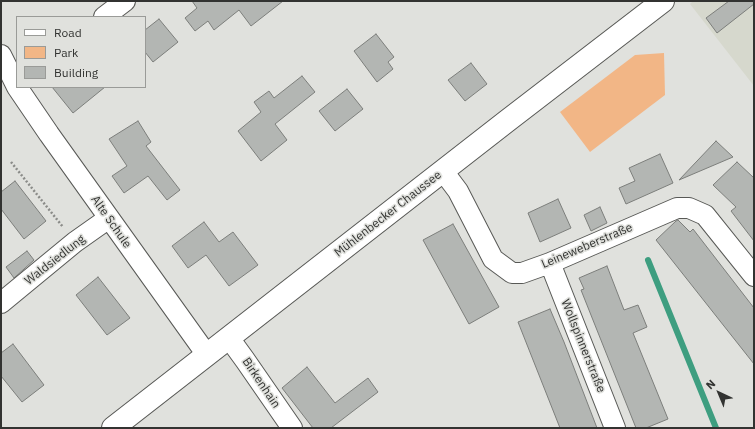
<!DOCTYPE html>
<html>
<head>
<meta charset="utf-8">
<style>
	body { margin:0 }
	#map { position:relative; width:755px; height:429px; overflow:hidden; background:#e0e1dd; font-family:"IBM Plex Sans",sans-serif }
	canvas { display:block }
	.frame { position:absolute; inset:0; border:2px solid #323331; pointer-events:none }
	.legend { position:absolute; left:16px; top:16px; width:130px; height:72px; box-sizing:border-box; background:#e0e1dd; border:1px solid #9a9b98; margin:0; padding:5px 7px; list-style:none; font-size:12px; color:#323331 }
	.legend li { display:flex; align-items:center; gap:8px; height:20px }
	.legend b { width:20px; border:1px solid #9a9b98 }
	.north { position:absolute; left:699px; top:373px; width:40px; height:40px; -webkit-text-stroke:3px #e0e1dd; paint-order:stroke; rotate:316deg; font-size:11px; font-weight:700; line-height:16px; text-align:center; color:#323331 }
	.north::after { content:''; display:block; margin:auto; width:14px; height:18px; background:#323331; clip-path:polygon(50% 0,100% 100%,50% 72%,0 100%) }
</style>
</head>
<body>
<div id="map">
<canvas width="755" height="429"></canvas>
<div class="frame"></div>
<ul class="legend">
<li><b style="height:5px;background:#fff"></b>Road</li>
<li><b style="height:11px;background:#f2b686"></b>Park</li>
<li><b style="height:11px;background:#b3b6b3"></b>Building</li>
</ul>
<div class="north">N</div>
</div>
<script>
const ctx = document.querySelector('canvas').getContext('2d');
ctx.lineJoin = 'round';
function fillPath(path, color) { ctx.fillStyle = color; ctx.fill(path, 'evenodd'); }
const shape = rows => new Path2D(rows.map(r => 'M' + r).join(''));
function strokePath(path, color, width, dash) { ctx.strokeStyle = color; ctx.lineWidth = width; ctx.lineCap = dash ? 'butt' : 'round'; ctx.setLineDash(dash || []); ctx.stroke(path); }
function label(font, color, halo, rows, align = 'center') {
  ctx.font = font + ' "IBM Plex Sans",sans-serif'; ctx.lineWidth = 3; ctx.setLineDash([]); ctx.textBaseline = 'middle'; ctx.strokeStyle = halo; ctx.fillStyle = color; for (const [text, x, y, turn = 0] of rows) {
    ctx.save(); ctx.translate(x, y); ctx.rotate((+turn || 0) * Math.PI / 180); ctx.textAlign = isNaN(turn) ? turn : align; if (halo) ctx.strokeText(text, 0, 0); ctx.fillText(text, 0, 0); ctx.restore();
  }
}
const built = shape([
	[693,1,754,1,754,86,690,4]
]);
const green = shape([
	[664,53,665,95,590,152,560,112,635,55]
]);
const stream = shape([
	[648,260,716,428]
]);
const building = shape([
	[192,1,283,1,251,26,239,10,214,30,208,21,195,31,185,18,197,8,192,1],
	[729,1,754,1,754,4,717,33,706,18,729,1],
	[159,19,178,42,153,62,145,52,145,30,159,19],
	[376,34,394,57,388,62,393,69,377,82,354,51,376,34],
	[471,63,487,84,465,101,448,80,471,63],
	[302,76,315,92,275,124,287,140,261,161,238,131,261,112,254,102,269,91,274,98,302,76],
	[52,87,105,87,73,113,52,87],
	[347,89,363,109,335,131,319,111,347,89],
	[138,121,151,142,146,146,180,190,167,200,148,176,124,193,112,176,127,166,109,139,138,121],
	[716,141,733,157,679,180,716,141],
	[660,154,673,183,626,204,619,188,635,181,629,168,660,154],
	[737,162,754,178,754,241,731,211,736,207,713,185,737,162],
	[15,181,46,221,24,239,1,209,1,192,15,181],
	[558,199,571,228,540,242,528,213,558,199],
	[600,207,607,223,591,231,584,215,600,207],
	[678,220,690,232,693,229,754,308,754,364,656,240,676,221,678,220],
	[204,222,219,242,233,232,258,265,229,286,206,255,188,268,172,246,204,222],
	[453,224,499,307,469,324,423,240,453,224],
	[27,251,34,260,14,278,6,267,27,251],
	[607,266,624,310,638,305,647,327,633,333,668,419,646,428,636,428,581,290,584,289,579,278,607,266],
	[98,277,130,318,107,335,76,295,98,277],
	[550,309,564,342,597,428,560,428,518,322,550,309],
	[13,344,44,385,22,402,1,376,1,353,13,344],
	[307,367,335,403,368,378,378,392,331,428,313,428,282,388,307,367]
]);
const path = shape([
	[11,162,63,227]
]);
const street = shape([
	[104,17,125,1],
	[1,55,17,87],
	[17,87,49,134,207,355],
	[443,171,458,191,493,259,512,273,522,273,550,263,677,208,689,208,705,215,754,276],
	[550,263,615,428],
	[1,303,75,242,109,218],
	[229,338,245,360,292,428]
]);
const secondary = shape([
	[113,428,507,121,663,1]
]);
const streetNames = [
	["Mühlenbecker Chaussee",388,214,-38],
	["Alte Schule",111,222,55],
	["Leineweberstraße",587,246,-23],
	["Waldsiedlung",55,260,-38],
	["Wollspinnerstraße",583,346,68],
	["Birkenhain",261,383,56]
];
fillPath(built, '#d6d8cd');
fillPath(green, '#f2b686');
strokePath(stream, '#3e9e80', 6);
fillPath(building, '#b3b6b3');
strokePath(building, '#7c7e7b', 1);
strokePath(street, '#585956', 22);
strokePath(secondary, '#585956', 24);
strokePath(path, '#8b8c89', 2.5, [2, 2]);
strokePath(street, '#fff', 20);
strokePath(secondary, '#fff', 22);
label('12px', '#323331', '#e0e1dd', streetNames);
</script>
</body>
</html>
